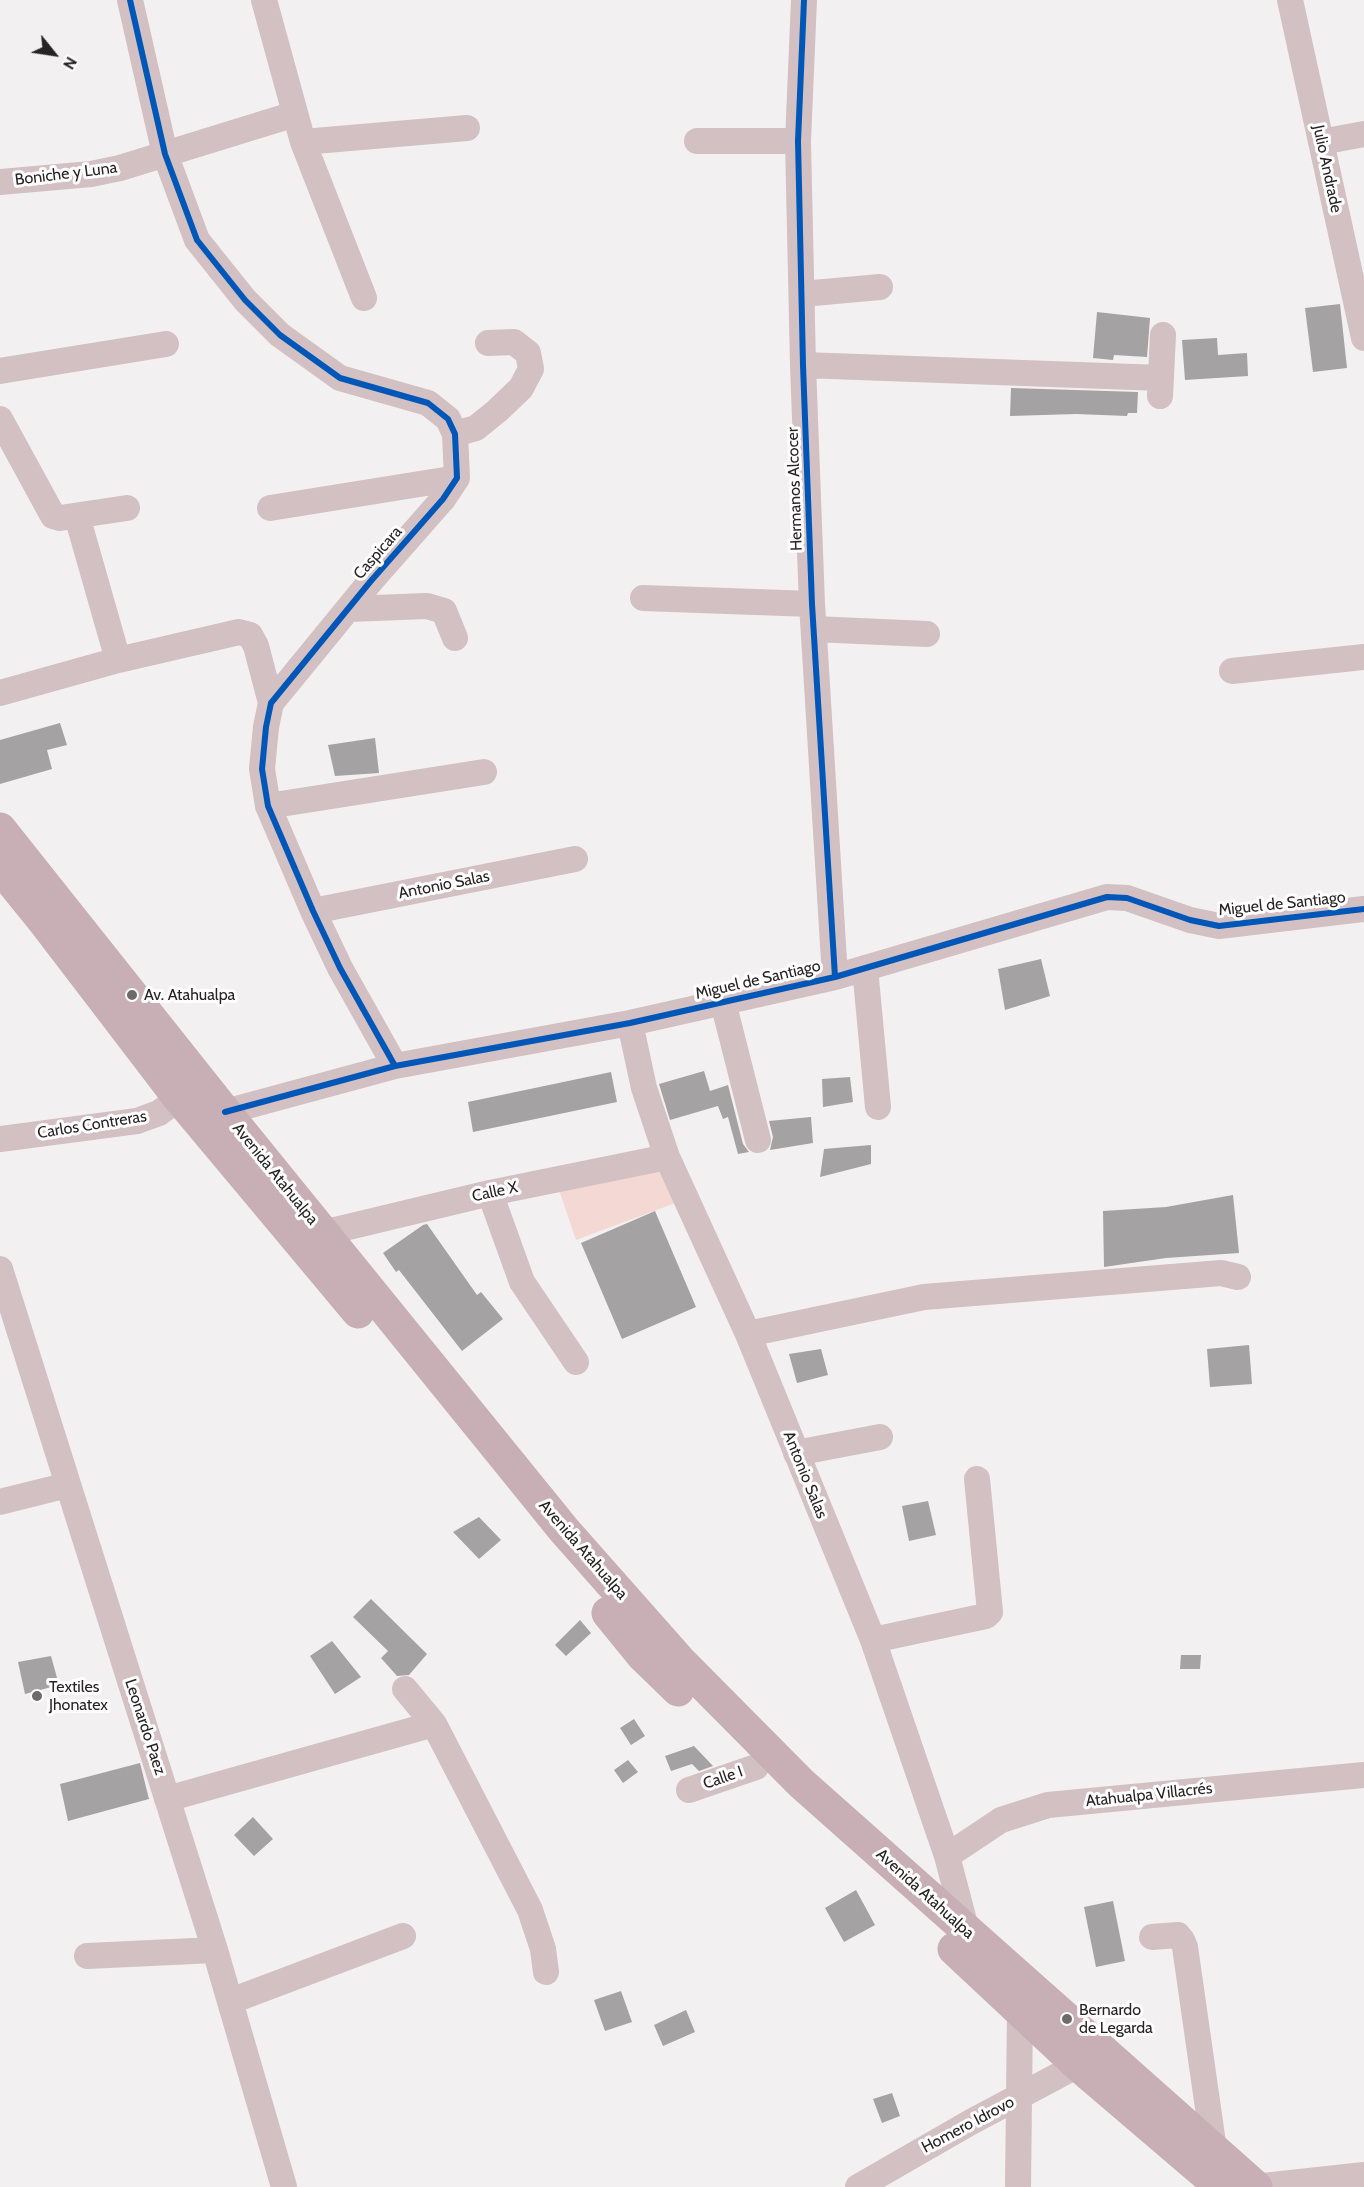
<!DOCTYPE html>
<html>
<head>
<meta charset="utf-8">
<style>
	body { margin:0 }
	#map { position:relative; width:1364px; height:2187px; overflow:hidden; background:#f2f0f1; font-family:Cabin,sans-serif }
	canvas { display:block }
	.north { position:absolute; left:24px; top:24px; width:60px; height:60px; -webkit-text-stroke:4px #fffdfe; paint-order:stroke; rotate:120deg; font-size:16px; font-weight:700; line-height:24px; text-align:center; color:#252324 }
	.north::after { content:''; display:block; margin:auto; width:21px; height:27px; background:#252324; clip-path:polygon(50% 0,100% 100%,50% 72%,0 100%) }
</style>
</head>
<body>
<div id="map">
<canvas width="1364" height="2187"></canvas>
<div class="north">N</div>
</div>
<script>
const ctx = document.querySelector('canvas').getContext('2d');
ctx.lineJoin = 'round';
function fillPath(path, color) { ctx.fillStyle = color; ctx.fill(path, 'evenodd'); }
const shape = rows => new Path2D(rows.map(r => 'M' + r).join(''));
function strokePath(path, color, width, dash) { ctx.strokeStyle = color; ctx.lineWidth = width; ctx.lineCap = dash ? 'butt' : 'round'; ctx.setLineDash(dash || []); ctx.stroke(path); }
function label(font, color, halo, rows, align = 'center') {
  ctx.font = font + ' Cabin,sans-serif'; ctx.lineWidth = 6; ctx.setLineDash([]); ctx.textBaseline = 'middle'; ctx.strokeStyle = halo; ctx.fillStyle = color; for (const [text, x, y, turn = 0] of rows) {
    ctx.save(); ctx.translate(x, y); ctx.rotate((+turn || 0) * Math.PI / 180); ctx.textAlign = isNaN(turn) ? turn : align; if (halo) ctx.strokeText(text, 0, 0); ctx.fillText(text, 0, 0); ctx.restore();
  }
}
const green = shape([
	[656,1167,678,1202,576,1240,557,1184]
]);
const building = shape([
	[1340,304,1347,368,1313,372,1305,308],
	[1097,312,1150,318,1147,357,1114,355,1113,360,1093,358],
	[1217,338,1218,355,1247,353,1248,376,1185,380,1182,340],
	[1011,388,1138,392,1137,413,1128,413,1127,416,1076,414,1010,416],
	[60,723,67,745,47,750,52,769,0,784,0,740],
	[375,738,379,773,335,776,328,745],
	[1041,959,1050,996,1005,1010,998,969],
	[704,1071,710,1091,728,1085,743,1144,749,1152,738,1154,728,1117,723,1119,718,1106,670,1120,659,1084],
	[611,1072,617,1102,473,1132,468,1102],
	[850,1077,853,1102,823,1107,822,1079],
	[811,1117,813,1143,770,1150,773,1137,769,1121],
	[871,1145,871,1164,820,1177,824,1149],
	[1233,1195,1239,1253,1166,1258,1104,1267,1103,1211,1166,1207],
	[655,1211,696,1307,622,1339,581,1243],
	[427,1224,477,1295,481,1292,503,1319,462,1351,399,1270,396,1272,383,1253,423,1225],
	[1249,1345,1252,1384,1210,1387,1207,1349],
	[821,1349,828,1375,797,1383,789,1354],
	[928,1501,936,1535,909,1541,902,1506],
	[479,1517,501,1540,479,1559,453,1532],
	[371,1599,427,1654,409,1675,397,1676,381,1658,388,1651,353,1617],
	[580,1620,591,1633,566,1656,555,1645],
	[332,1641,361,1677,335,1694,310,1656],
	[1181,1655,1201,1655,1200,1669,1180,1669],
	[51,1656,59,1685,25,1694,18,1662],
	[634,1719,645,1736,631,1745,620,1728],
	[694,1746,713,1766,699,1771,692,1764,671,1771,665,1756],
	[628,1760,638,1772,623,1783,614,1770],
	[140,1763,149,1799,68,1821,60,1784],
	[253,1817,273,1839,254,1856,234,1835],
	[856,1890,875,1925,844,1942,825,1908],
	[1113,1901,1125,1961,1096,1967,1084,1907],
	[621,1991,632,2022,605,2031,594,2000],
	[686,2010,695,2032,663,2046,654,2025],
	[892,2093,900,2116,882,2123,873,2099]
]);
const minor = shape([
	[130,0,165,154,197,240,245,300,280,335,340,378,428,403,448,419,455,434,457,478,443,499,370,582,271,703,266,727,262,769,268,806,313,911,340,968,395,1066],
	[264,0,303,142,364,298],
	[804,0,798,141,803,365,812,604,835,977],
	[1290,0,1364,338],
	[697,141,798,141],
	[303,142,467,128],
	[1321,142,1364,134],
	[0,182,91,174,120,168,295,114],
	[802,294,880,287],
	[803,365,1161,378],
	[0,371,166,344],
	[1160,396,1163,335],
	[0,419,53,516,60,518,127,508],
	[455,434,476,428,497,411,521,388,531,369,528,353,514,342,488,343],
	[270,508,457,478],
	[77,516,118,660],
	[643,598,812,604],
	[349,609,427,606,444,611,455,638],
	[814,629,927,634],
	[1232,671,1364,657],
	[0,693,118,660,239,632,250,635,256,646,271,703],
	[268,806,484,772],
	[313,911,575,859],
	[865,968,878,1107],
	[723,1002,758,1140],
	[630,1023,644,1088,667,1157,748,1334,873,1640,947,1856,967,1932],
	[225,1112,395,1066,630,1023,835,977,1107,897,1127,898,1190,920,1219,926,1364,909],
	[0,1139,137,1121,159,1113,179,1098],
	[490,1193,522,1282,576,1362],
	[323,1233,490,1193,667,1157],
	[0,1269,215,1950,284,2187],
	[748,1334,924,1297,1221,1273,1238,1277],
	[796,1453,880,1437],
	[0,1502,68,1485],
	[873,1640,986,1616,990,1612,977,1479],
	[405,1689,434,1724],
	[689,1790,756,1767],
	[167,1799,434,1724,530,1910,543,1949,546,1972],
	[947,1856,1001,1820,1048,1805,1364,1775],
	[1152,1937,1178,1935,1182,1940,1185,1947,1214,2150],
	[87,1956,215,1950],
	[231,2001,403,1936],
	[858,2187,971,2122,1078,2065],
	[1018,2187,1020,2011],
	[1254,2187,1364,2175]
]);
const highway = shape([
	[0,829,225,1112,564,1530,679,1660,801,1783,1256,2187],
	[0,867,46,924,179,1098,358,1312],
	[608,1613,643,1656,678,1690],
	[954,1949,1078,2065,1221,2187]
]);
const cycleway = shape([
	[130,0,165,154,197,240,245,300,280,335,340,378,428,403,448,419,455,434,457,478,443,499,370,582,271,703,266,727,262,769,268,806,313,911,340,968,395,1066],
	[804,0,798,141,803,365,812,604,835,977],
	[225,1112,395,1066,630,1023,835,977,1107,897,1127,898,1190,920,1219,926,1364,909]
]);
const markers = [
	[132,995,6,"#6d6b6c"],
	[37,1696,6,"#6d6b6c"],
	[1067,2019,6,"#6d6b6c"]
];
const streetNames = [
	["Julio Andrade",1327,169,78],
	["Boniche y Luna",66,174,-7],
	["Hermanos Alcocer",795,489,-92],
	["Caspicara",378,553,-49],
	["Antonio Salas",444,885,-11],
	["Miguel de Santiago",1282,904,-6],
	["Miguel de Santiago",758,980,-13],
	["Carlos Contreras",92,1125,-9],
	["Avenida Atahualpa",275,1174,51],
	["Calle X",495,1192,-12],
	["Antonio Salas",805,1475,68],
	["Avenida Atahualpa",583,1550,49],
	["Leonardo Paez",145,1727,72],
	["Calle I",723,1778,-19],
	["Atahualpa Villacrés",1149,1795,-6],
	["Avenida Atahualpa",925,1894,42],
	["Homero Idrovo",968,2125,-28]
];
const poiNames = [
	["Av. Atahualpa",144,995],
	["Textiles",49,1687],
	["Jhonatex",49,1705],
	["Bernardo",1079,2010],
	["de Legarda",1079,2028]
];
fillPath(green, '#f4d8d4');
fillPath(building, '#a4a2a3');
strokePath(minor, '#d2c0c2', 26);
strokePath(highway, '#c7afb5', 33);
strokePath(cycleway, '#0057b8', 6);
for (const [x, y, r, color] of markers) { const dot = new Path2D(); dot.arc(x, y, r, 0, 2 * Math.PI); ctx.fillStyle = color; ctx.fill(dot); strokePath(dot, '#fffdfe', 2); }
label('16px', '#252324', '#fffdfe', streetNames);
label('16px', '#252324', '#fffdfe', poiNames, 'left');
</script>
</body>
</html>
